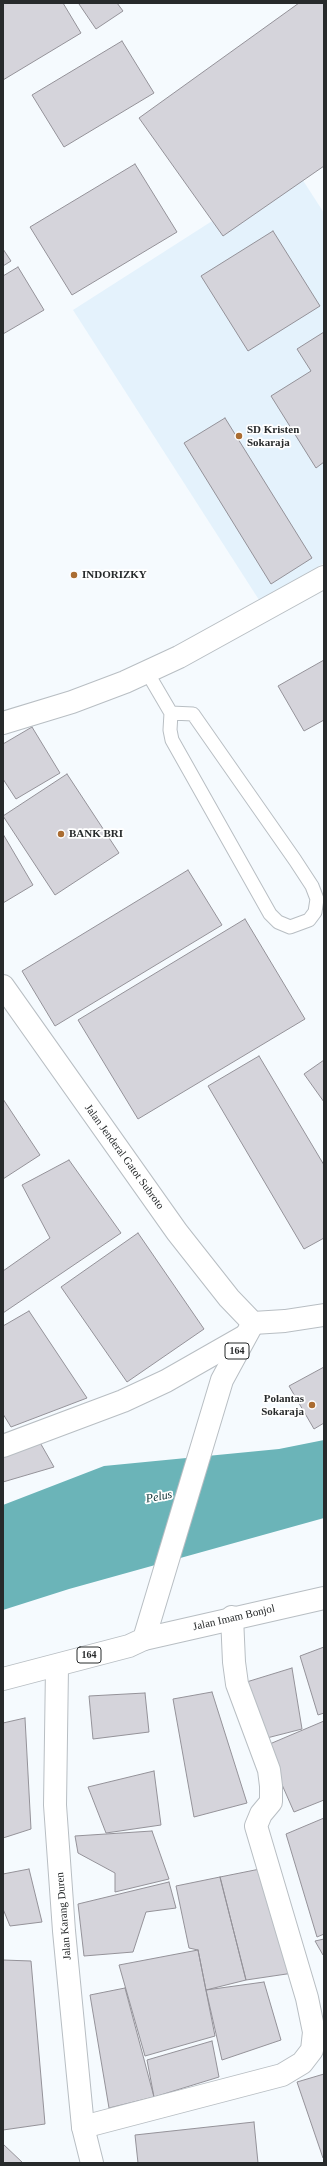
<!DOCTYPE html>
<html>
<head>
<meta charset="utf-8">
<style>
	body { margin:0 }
	#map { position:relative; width:327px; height:2166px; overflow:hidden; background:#f5fafe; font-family:Georgia,serif }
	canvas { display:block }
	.frame { position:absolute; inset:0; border:4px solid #272a2b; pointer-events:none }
</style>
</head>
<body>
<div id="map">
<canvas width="327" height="2166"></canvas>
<div class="frame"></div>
</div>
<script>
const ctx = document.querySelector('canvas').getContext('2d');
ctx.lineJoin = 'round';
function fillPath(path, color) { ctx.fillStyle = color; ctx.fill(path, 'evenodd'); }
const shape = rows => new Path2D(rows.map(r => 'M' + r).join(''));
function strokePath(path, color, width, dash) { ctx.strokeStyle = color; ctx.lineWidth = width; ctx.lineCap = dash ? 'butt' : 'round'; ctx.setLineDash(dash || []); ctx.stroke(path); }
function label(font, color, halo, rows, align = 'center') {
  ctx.font = font + ' Georgia,serif'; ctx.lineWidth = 3.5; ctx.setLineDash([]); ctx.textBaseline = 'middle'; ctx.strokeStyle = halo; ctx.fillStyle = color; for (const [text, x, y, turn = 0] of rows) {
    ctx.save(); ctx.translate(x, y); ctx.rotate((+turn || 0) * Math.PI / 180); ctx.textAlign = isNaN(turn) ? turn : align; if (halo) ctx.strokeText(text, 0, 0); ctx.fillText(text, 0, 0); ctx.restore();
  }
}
const built = shape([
	[295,168,324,213,324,563,261,603,73,310]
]);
const water = shape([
	[324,1440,324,1518,69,1589,3,1610,3,1505,104,1466,279,1449]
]);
const building = shape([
	[3,3,63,3,81,33,3,80,3,3],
	[81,3,117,3,123,11,96,29,79,4,81,3],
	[299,3,324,3,324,166,223,236,139,118,299,3],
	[122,41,154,93,64,147,32,95,122,41],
	[135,164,177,232,72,295,30,227,135,164],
	[273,231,320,306,248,351,201,276,273,231],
	[3,249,11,261,3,266,3,249],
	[18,267,44,310,3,334,3,276,18,267],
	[324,332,324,462,316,468,271,396,311,371,297,349,324,332],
	[225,418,312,558,271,584,184,443,225,418],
	[324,660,324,720,304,731,278,686,324,660],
	[32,727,60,773,16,799,3,779,3,744,32,727],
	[67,774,119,853,55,895,3,816,67,774],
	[3,834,33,885,3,903,3,834],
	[188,870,222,925,55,1026,22,971,188,870],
	[245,919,305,1019,138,1119,78,1020,245,919],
	[259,1056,324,1165,324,1238,304,1249,208,1086,259,1056],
	[324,1060,324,1102,304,1074,324,1060],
	[3,1099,40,1155,3,1179,3,1099],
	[69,1160,121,1233,3,1313,3,1271,50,1238,22,1185,69,1160],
	[138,1233,204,1329,127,1382,61,1287,138,1233],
	[29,1311,87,1398,11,1427,3,1414,3,1326,29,1311],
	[324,1367,324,1423,314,1429,289,1386,324,1367],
	[38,1439,54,1467,3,1482,3,1453,38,1439],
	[324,1647,324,1713,318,1715,300,1656,324,1647],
	[292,1668,302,1729,259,1740,240,1684,292,1668],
	[212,1692,247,1803,194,1817,173,1699,212,1692],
	[145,1693,149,1732,93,1739,89,1696,145,1693],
	[25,1718,31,1829,3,1838,3,1723,25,1718],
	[324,1721,324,1800,294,1812,265,1746,324,1721],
	[154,1771,161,1825,106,1833,88,1787,154,1771],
	[324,1818,324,1934,317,1937,286,1834,324,1818],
	[152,1831,169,1879,115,1892,115,1873,78,1853,75,1836,152,1831],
	[29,1869,42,1922,10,1926,3,1909,3,1874,29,1869],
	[260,1869,300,1972,246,1980,220,1877,260,1869],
	[220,1877,246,1980,206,1990,198,1950,189,1948,176,1886,220,1877],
	[169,1882,176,1908,146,1912,133,1952,84,1956,78,1904,169,1882],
	[324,1939,324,1955,323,1955,315,1941,324,1939],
	[198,1950,215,2036,145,2056,119,1965,198,1950],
	[3,1960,31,1961,45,2124,3,2130,3,1960],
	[264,1982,281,2040,222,2060,206,1990,264,1982],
	[125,1988,154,2097,109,2108,90,1995,125,1988],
	[212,2041,219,2077,154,2097,147,2060,212,2041],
	[324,2074,324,2158,323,2158,297,2082,324,2074],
	[254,2122,258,2163,138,2163,135,2135,254,2122],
	[3,2144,23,2163,3,2163,3,2144]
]);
const lane = shape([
	[147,672,171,713,170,730,172,740,270,914,278,922,290,927,309,920,315,912,317,899,312,886,295,860,193,714,171,713]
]);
const street = shape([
	[3,723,72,702,125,682,179,657,324,577],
	[3,1446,123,1401,166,1381,245,1336],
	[83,2127,282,2075,302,2063,312,2050,314,2032,307,1998,256,1826,261,1814,271,1802,271,1786,269,1770,237,1684,234,1662,232,1617]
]);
const secondary = shape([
	[144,1639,324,1598],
	[57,1667,55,1805,64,1931,83,2127,92,2163]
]);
const primary = shape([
	[3,1679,129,1646,144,1639,222,1380,253,1323]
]);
const highway = shape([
	[3,986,177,1232,229,1298,253,1323,285,1321,324,1315]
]);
const markers = [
	[239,436,4,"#aa6c31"],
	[74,575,4,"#aa6c31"],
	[61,834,4,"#aa6c31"],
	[312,1405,4,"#aa6c31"]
];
const shields = [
	[237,1351,24],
	[89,1655,24]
];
const shieldNames = [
	["164",237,1351],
	["164",89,1655]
];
const poiNames = [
	["SD Kristen",247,430],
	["Sokaraja",247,443],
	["INDORIZKY",82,575],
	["BANK BRI",69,834],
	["Polantas",304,1399,"right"],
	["Sokaraja",304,1412,"right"]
];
const streetNames = [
	["Jalan Jenderal Gatot Subroto",124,1157,54],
	["Jalan Imam Bonjol",234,1618,-13],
	["Jalan Karang Duren",64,1916,-95]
];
const waterNames = [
	["Pelus",159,1497,-10]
];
fillPath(built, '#e4f2fc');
fillPath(water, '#6bb4b8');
fillPath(building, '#d5d4db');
strokePath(building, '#949299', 1);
strokePath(lane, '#b8bec3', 15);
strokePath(street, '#b8bec3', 24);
strokePath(secondary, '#b8bec3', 24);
strokePath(primary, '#b8bec3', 24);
strokePath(highway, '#b8bec3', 24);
strokePath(lane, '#fff', 13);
strokePath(street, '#fff', 22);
strokePath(secondary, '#fff', 22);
strokePath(primary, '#fff', 22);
strokePath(highway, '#fff', 22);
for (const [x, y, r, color] of markers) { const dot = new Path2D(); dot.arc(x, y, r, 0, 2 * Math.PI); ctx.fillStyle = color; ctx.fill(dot); strokePath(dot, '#fff', 1.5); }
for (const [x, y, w] of shields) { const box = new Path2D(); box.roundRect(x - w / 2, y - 8, w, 16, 3); ctx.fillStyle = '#fff'; ctx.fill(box); strokePath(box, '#272a2b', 1); }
label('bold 10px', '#272a2b', null, shieldNames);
label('bold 11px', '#272a2b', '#fff', poiNames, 'left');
label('11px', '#272a2b', '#fff', streetNames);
label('italic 12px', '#092f31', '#fff', waterNames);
</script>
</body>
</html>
